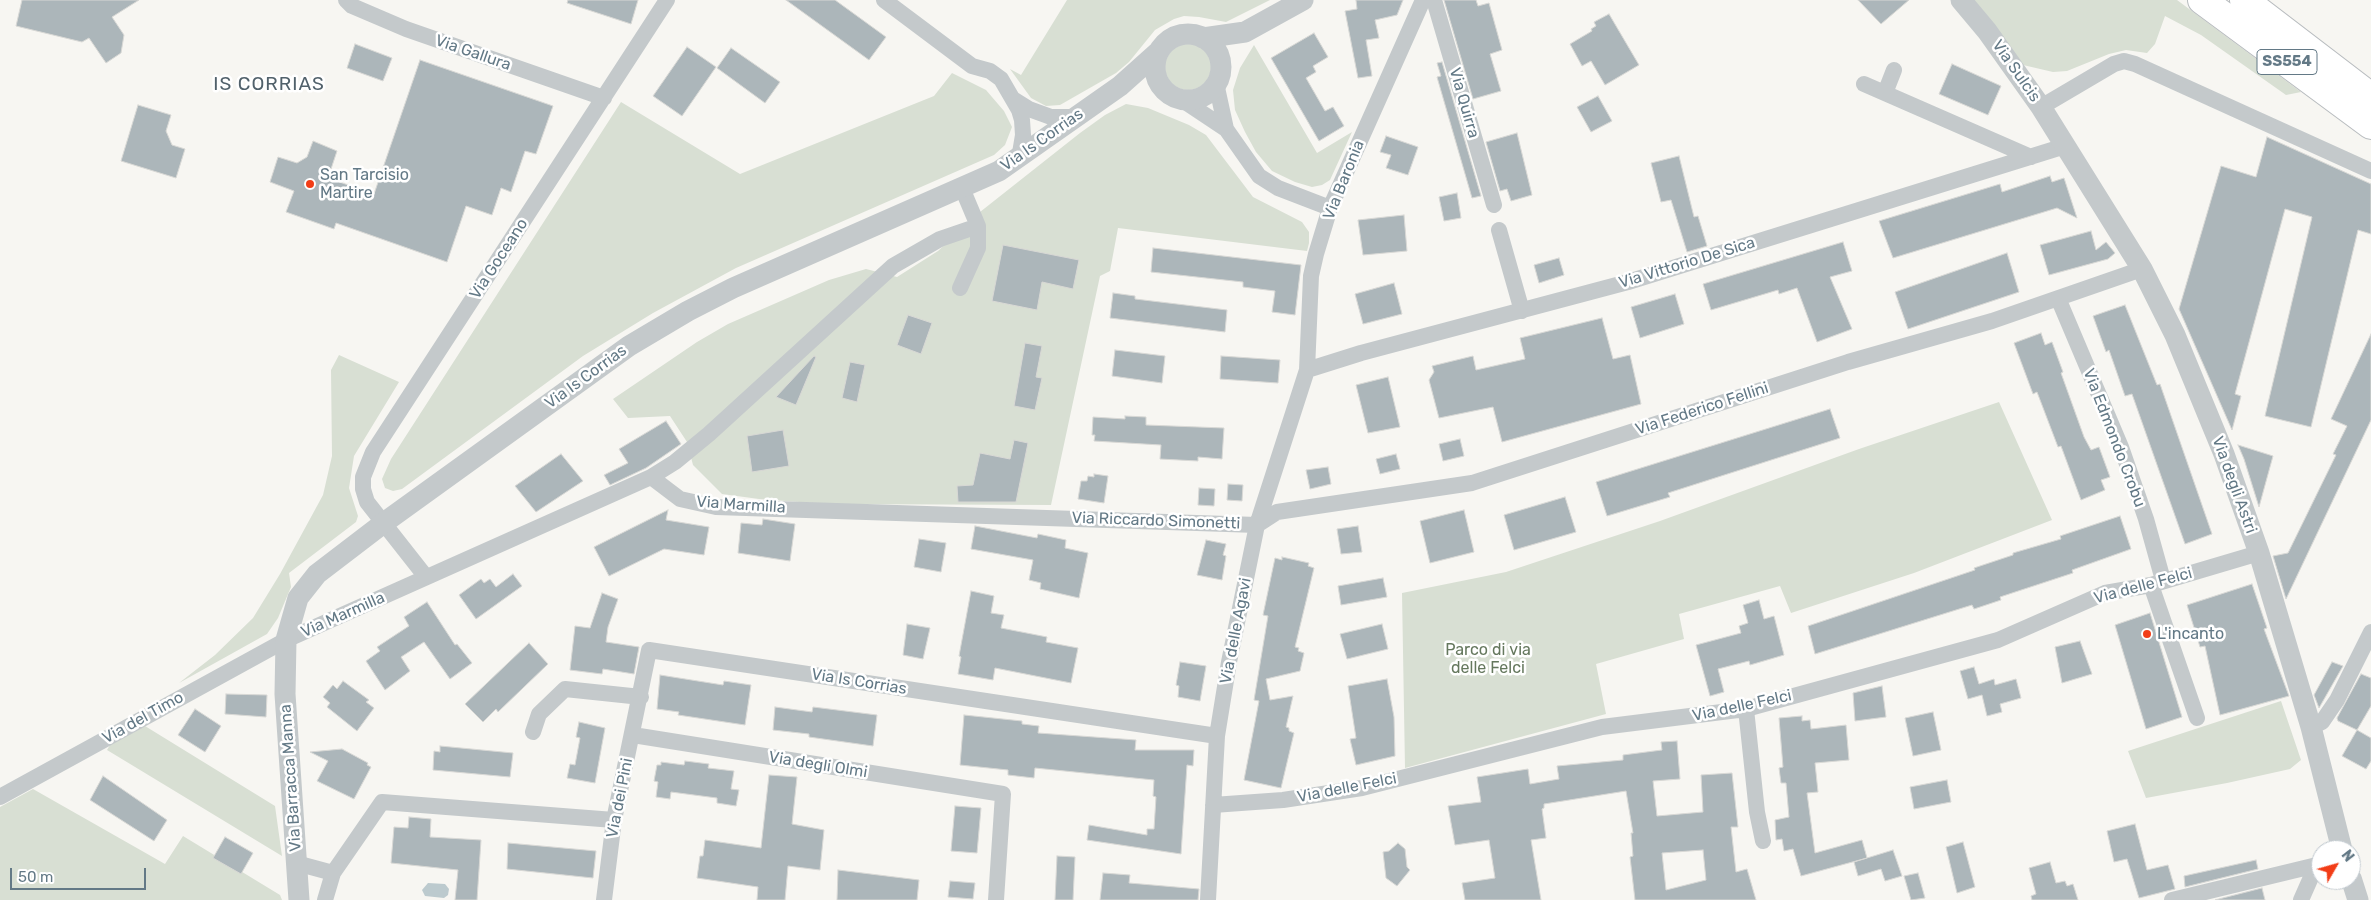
<!DOCTYPE html>
<html>
<head>
<meta charset="utf-8">
<style>
	body { margin:0 }
	#map { position:relative; width:2371px; height:900px; overflow:hidden; background:#f7f6f2; font-family:Rubik,sans-serif }
	canvas { display:block }
	.north { position:absolute; left:2311px; top:840px; width:50px; height:50px; box-sizing:border-box; background:#fff; border:1px solid #c1c9cf; border-radius:50%; rotate:52deg; font-size:14px; font-weight:700; line-height:20px; text-align:center; color:#637986 }
	.north::after { content:''; display:block; margin:auto; width:18px; height:22px; background:#f23d17; clip-path:polygon(50% 0,100% 100%,50% 72%,0 100%) }
	.scale { position:absolute; left:10px; top:868px; width:136px; height:22px; box-sizing:border-box; border:2px solid #637986; border-top:0; padding-left:6px; font-size:15px; line-height:18px; white-space:nowrap; color:#637986; -webkit-text-stroke:4px #fff; paint-order:stroke }
</style>
</head>
<body>
<div id="map">
<canvas width="2371" height="900"></canvas>
<div class="north">N</div>
<div class="scale">50 m</div>
</div>
<script>
const ctx = document.querySelector('canvas').getContext('2d');
ctx.lineJoin = 'round';
function fillPath(path, color) { ctx.fillStyle = color; ctx.fill(path, 'evenodd'); }
const shape = rows => new Path2D(rows.map(r => 'M' + r).join(''));
function strokePath(path, color, width, dash) { ctx.strokeStyle = color; ctx.lineWidth = width; ctx.lineCap = dash ? 'butt' : 'round'; ctx.setLineDash(dash || []); ctx.stroke(path); }
function label(font, color, halo, rows, align = 'center') {
  ctx.font = font + ' Rubik,sans-serif'; ctx.lineWidth = 5; ctx.setLineDash([]); ctx.textBaseline = 'middle'; ctx.strokeStyle = halo; ctx.fillStyle = color; for (const [text, x, y, turn = 0] of rows) {
    ctx.save(); ctx.translate(x, y); ctx.rotate((+turn || 0) * Math.PI / 180); ctx.textAlign = isNaN(turn) ? turn : align; if (halo) ctx.strokeText(text, 0, 0); ctx.fillText(text, 0, 0); ctx.restore();
  }
}
const green = shape([
	[1067,0,1270,0,1226,22,1199,17,1184,16,1174,19,1155,30,1129,62,1116,73,1060,105,1046,106,1031,98,1010,69,1021,75],
	[1973,0,2177,0,2301,92,2286,95,2201,35,2165,16,2155,44,2147,53,2126,50,2109,54,2067,71,2053,72,2023,65],
	'1165 67a23 23 0 1 1 46 0a23 23 0 1 1-46 0Z',
	[1254,45,1317,153,1352,132,1330,180,1322,185,1312,187,1295,182,1272,171,1256,152,1245,132,1235,110,1233,90,1240,68],
	[952,73,986,90,1004,111,1012,127,1005,145,994,155,736,268,653,313,583,356,402,489,393,491,385,488,382,479,391,459,621,102,740,174,934,96],
	[1126,104,1148,108,1189,125,1206,135,1253,197,1302,222,1309,232,1309,243,1307,251,1118,228,1110,271,1100,276,1051,505,826,504,759,499,722,494,693,465,687,442,670,416,628,418,613,399,697,342,728,324,829,280,866,269,897,277,938,251,980,212,1080,133,1105,115],
	[339,355,399,382,354,456,349,488,358,516,356,522,289,573,291,587,278,618,267,634,179,683,215,655,253,618,280,574,323,495,332,456,331,370],
	[1999,402,2052,520,1914,573,1791,613,1780,586,1679,614,1684,639,1596,664,1606,714,1405,768,1402,593,1506,572,1660,521,1859,449],
	[2281,701,2301,760,2290,769,2227,783,2146,798,2128,751],
	[145,726,275,806,282,856,107,750,110,745],
	[33,789,165,864,183,836,280,895,282,900,0,900,0,807]
]);
const water = shape([
	[428,883,445,884,449,889,448,895,444,898,425,896,422,890]
]);
const building = shape([
	[22,0,139,0,112,17,124,35,121,53,106,63,89,38,82,42,16,26,22,0],
	[568,0,638,0,631,24,567,3,568,0],
	[786,0,835,0,886,37,869,60,786,0],
	[1356,0,1403,0,1397,15,1375,20,1379,38,1366,40,1372,76,1358,78,1345,11,1357,9,1356,0],
	[1444,0,1476,0,1478,6,1489,3,1502,50,1490,54,1501,91,1473,99,1444,0],
	[1858,0,1909,0,1881,24,1858,0],
	[1609,14,1639,65,1605,85,1591,61,1582,66,1570,44,1592,31,1591,29,1596,26,1594,22,1609,14],
	[1314,33,1328,57,1313,66,1316,72,1306,78,1325,111,1333,107,1344,126,1319,141,1271,58,1314,33],
	[355,44,392,58,383,81,347,68,355,44],
	[687,47,716,67,682,116,653,96,687,47],
	[731,48,780,82,765,103,717,68,731,48],
	[420,60,553,106,536,154,525,151,511,192,501,188,492,215,466,206,447,262,336,223,334,229,286,212,294,191,270,182,278,157,297,163,307,157,313,141,337,151,328,178,374,194,420,60],
	[1442,62,1481,196,1472,198,1437,77,1441,76,1437,63,1442,62],
	[1952,64,2001,86,1988,115,1939,94,1952,64],
	[1598,96,1612,121,1591,132,1577,107,1598,96],
	[138,105,171,115,166,131,172,145,185,149,176,178,121,161,138,105],
	[1517,133,1532,195,1511,201,1507,189,1500,191,1486,142,1517,133],
	[1386,136,1418,147,1408,175,1386,168,1391,155,1380,152,1386,136],
	[2267,137,2371,184,2371,234,2358,230,2311,427,2265,416,2312,217,2285,209,2235,394,2241,396,2232,430,2179,309,2221,166,2256,177,2267,137],
	[1679,156,1694,217,1698,216,1707,246,1687,252,1671,200,1661,202,1651,163,1679,156],
	[2050,176,2052,182,2064,178,2077,218,2057,208,1893,258,1879,221,2000,184,2002,192,2050,176],
	[1457,193,1461,218,1444,221,1439,197,1457,193],
	[1404,215,1407,251,1363,255,1358,220,1404,215],
	[2091,231,2096,250,2106,242,2115,253,2108,259,2049,275,2040,245,2091,231],
	[1843,242,1852,271,1830,277,1852,329,1817,342,1797,288,1779,294,1778,290,1711,310,1703,284,1843,242],
	[1003,245,1079,260,1073,289,1042,282,1037,310,992,301,1003,245],
	[1153,248,1301,265,1295,315,1272,312,1275,291,1243,287,1243,282,1151,272,1153,248],
	[2007,253,2019,292,1908,329,1895,292,2007,253],
	[1559,258,1564,275,1539,283,1534,265,1559,258],
	[1394,283,1402,314,1363,324,1355,294,1394,283],
	[1113,293,1135,296,1135,299,1227,310,1225,332,1110,318,1113,293],
	[1675,294,1684,324,1640,338,1631,307,1675,294],
	[2125,305,2157,385,2160,384,2212,534,2185,544,2132,394,2125,396,2109,350,2106,352,2093,316,2125,305],
	[908,315,932,323,921,354,897,345,908,315],
	[1602,318,1613,359,1630,355,1641,404,1502,442,1493,407,1439,418,1429,380,1434,372,1432,366,1473,356,1476,370,1525,359,1520,338,1602,318],
	[2041,333,2045,345,2052,342,2063,372,2061,373,2084,437,2091,450,2099,447,2110,477,2101,480,2105,490,2081,500,2061,446,2058,447,2037,392,2033,394,2014,343,2041,333],
	[2371,334,2371,420,2286,599,2273,556,2288,553,2336,455,2333,454,2347,426,2331,419,2371,334],
	[1025,343,1042,346,1036,377,1042,378,1035,410,1014,406,1025,343],
	[1115,350,1165,356,1162,383,1112,376,1115,350],
	[814,356,816,357,796,405,776,397,814,356],
	[1221,356,1280,360,1278,383,1220,379,1221,356],
	[850,362,865,365,857,402,842,398,850,362],
	[1388,377,1400,427,1368,433,1356,385,1388,377],
	[1830,409,1840,438,1668,493,1670,497,1607,516,1596,482,1830,409],
	[1125,416,1146,417,1146,425,1224,428,1222,459,1198,457,1198,461,1160,459,1161,445,1094,441,1095,435,1092,435,1093,417,1125,419,1125,416],
	[666,421,681,444,646,468,610,485,604,475,628,463,619,449,666,421],
	[783,430,789,466,752,472,747,436,783,430],
	[1460,439,1464,456,1443,461,1439,444,1460,439],
	[1014,440,1028,443,1016,502,958,502,957,486,973,485,980,453,1010,459,1014,440],
	[2238,445,2273,456,2259,507,2244,459,2238,445],
	[561,454,583,481,536,512,515,486,561,454],
	[1396,454,1400,469,1380,474,1376,459,1396,454],
	[1328,467,1331,484,1310,489,1306,470,1328,467],
	[1094,474,1108,476,1104,503,1078,499,1081,481,1087,481,1088,476,1094,477,1094,474],
	[1228,484,1243,485,1242,501,1227,500,1228,484],
	[1199,488,1215,489,1214,506,1198,505,1199,488],
	[1565,497,1576,532,1514,550,1504,515,1565,497],
	[668,510,666,520,709,527,704,555,664,549,609,576,594,547,668,510],
	[1464,510,1474,552,1430,563,1420,521,1464,510],
	[2120,516,2131,549,2072,570,2073,573,2000,597,2001,600,1974,609,1972,605,1815,654,1808,626,1975,570,1974,568,2013,555,2013,553,2061,539,2060,536,2120,516],
	[763,519,795,524,790,561,738,553,741,523,762,525,763,519],
	[975,526,1037,538,1038,534,1066,540,1065,548,1088,553,1079,598,1040,589,1041,583,1029,580,1033,560,971,549,975,526],
	[1358,526,1362,552,1341,554,1337,529,1358,526],
	[919,539,946,543,941,572,914,567,919,539],
	[1206,540,1226,544,1223,555,1226,556,1222,580,1197,575,1206,540],
	[1282,557,1309,563,1308,566,1314,568,1295,647,1299,648,1298,651,1304,653,1300,671,1266,679,1270,700,1293,696,1286,727,1289,728,1289,731,1294,733,1281,788,1244,780,1259,701,1254,700,1268,616,1263,615,1275,558,1282,560,1282,557],
	[513,574,522,586,476,619,459,595,481,579,484,583,490,579,496,587,513,574],
	[1383,578,1387,597,1341,605,1338,586,1383,578],
	[2252,584,2267,628,2264,629,2289,696,2220,715,2205,646,2200,647,2187,605,2252,584],
	[971,591,994,596,991,613,1004,615,1001,628,1047,637,1046,642,1078,648,1071,683,995,668,993,680,958,674,961,657,959,656,971,591],
	[602,593,618,599,608,627,606,642,639,647,634,674,603,669,602,674,570,670,575,626,590,628,602,593],
	[1759,600,1764,619,1774,616,1784,655,1750,665,1749,661,1718,669,1724,692,1710,696,1696,645,1741,633,1739,626,1748,623,1743,605,1759,600],
	[427,602,455,645,457,644,472,663,450,679,424,642,401,657,410,671,385,690,366,661,380,651,377,647,409,626,404,617,427,602],
	[2150,613,2182,717,2146,729,2115,625,2150,613],
	[907,624,930,628,923,659,903,655,907,624],
	[1382,624,1388,649,1347,659,1340,634,1382,624],
	[2080,641,2092,674,2062,683,2055,647,2080,641],
	[529,643,548,664,498,712,496,709,483,722,465,704,529,643],
	[1180,662,1206,666,1200,701,1178,697,1179,686,1176,685,1180,662],
	[2332,662,2343,666,2319,708,2314,695,2332,662],
	[1974,667,1979,684,1994,679,1995,685,2016,679,2021,698,2000,704,2002,712,1987,716,1982,695,1968,699,1960,671,1974,667],
	[2361,674,2371,678,2371,706,2357,730,2338,721,2337,718,2361,674],
	[660,675,723,685,724,681,751,685,745,725,678,715,679,712,657,709,660,675],
	[1387,679,1394,717,1395,756,1356,765,1350,739,1356,738,1348,686,1387,679],
	[343,681,369,700,366,702,374,708,357,731,327,707,330,703,323,697,333,685,337,689,343,681],
	[1882,686,1886,717,1855,721,1853,693,1882,686],
	[226,694,267,695,266,717,225,714,226,694],
	[775,707,812,712,813,707,877,715,873,746,809,737,809,734,773,730,775,707],
	[195,709,221,726,205,752,178,735,195,709],
	[1933,712,1941,750,1913,756,1905,718,1933,712],
	[964,715,1022,721,1022,724,1039,726,1038,733,1136,740,1135,750,1194,750,1193,766,1187,765,1181,854,1087,840,1089,825,1147,835,1147,829,1154,829,1156,797,1153,796,1154,780,1035,768,1034,778,1008,775,1008,770,960,765,964,715],
	[1802,716,1802,721,1810,720,1811,729,1846,725,1849,760,1815,763,1818,792,1807,793,1815,853,1862,840,1867,858,1801,876,1793,849,1784,851,1782,839,1776,840,1775,820,1789,817,1786,783,1781,783,1779,768,1783,767,1779,718,1802,716],
	[579,722,605,728,595,783,567,778,570,764,575,765,580,738,576,737,579,722],
	[2357,730,2371,738,2371,761,2366,769,2342,756,2357,730],
	[1677,741,1680,779,1653,781,1657,816,1703,812,1701,775,1732,773,1738,827,1731,827,1736,872,1747,869,1756,900,1635,900,1630,857,1633,856,1631,833,1633,833,1626,791,1544,804,1544,808,1542,809,1546,838,1531,840,1541,900,1465,900,1462,883,1495,878,1489,840,1455,845,1448,806,1481,802,1477,777,1528,769,1530,784,1559,779,1557,766,1623,760,1623,755,1662,750,1661,742,1677,741],
	[1703,850,1706,880,1666,890,1662,853,1703,850],
	[440,746,513,753,510,777,433,770,434,751,440,752,440,746],
	[342,749,368,763,367,765,371,767,354,799,317,781,328,761,310,752,342,749],
	[685,761,709,764,708,768,734,771,731,789,739,790,736,806,717,803,717,798,671,792,670,799,656,797,658,782,654,781,657,765,661,765,661,762,684,765,685,761],
	[769,775,797,777,792,824,824,830,820,870,788,866,785,900,757,900,758,887,697,878,700,856,703,856,705,840,761,848,769,775],
	[103,776,167,820,154,841,90,800,103,776],
	[1947,780,1951,802,1914,809,1910,787,1947,780],
	[955,806,981,808,977,853,951,851,955,806],
	[409,817,431,819,430,837,481,840,477,900,455,900,458,870,391,863,394,827,408,828,409,817],
	[2135,824,2147,870,2168,865,2175,889,2139,898,2127,859,2114,862,2107,831,2135,824],
	[225,837,253,853,241,874,213,858,225,837],
	[1963,842,1975,887,1957,893,1946,847,1963,842],
	[508,843,596,851,593,878,507,869,508,843],
	[1398,843,1405,849,1407,867,1410,870,1397,886,1386,878,1383,852,1389,851,1398,843],
	[1893,850,1902,876,1885,881,1881,869,1858,876,1854,862,1893,850],
	[1057,856,1075,857,1073,900,1055,900,1057,856],
	[2256,860,2258,869,2185,887,2184,876,2256,860],
	[2050,862,2056,883,2065,881,2067,886,2073,884,2078,900,2032,900,2031,896,2036,894,2029,868,2050,862],
	[838,870,919,880,917,900,837,900,838,870],
	[1103,873,1130,875,1129,883,1199,889,1198,900,1100,900,1103,873],
	[1918,873,1925,898,1911,900,1904,876,1918,873],
	[950,881,975,883,973,899,948,897,950,881],
	[2262,888,2265,900,2215,900,2262,888]
]);
const minor = shape([
	[346,0,352,6,406,29,604,98],
	[884,0,972,66,990,71,1001,79,1019,110,1022,120,1023,135,1019,159],
	[1434,0,1494,205],
	[1216,83,1226,129],
	[1864,84,2031,157],
	[1885,93,1894,70],
	[1013,99,1029,109,1051,117,1075,117],
	[1181,99,1226,129,1259,176,1278,188,1330,208],
	[2041,107,2114,64,2124,61,2135,64,2371,171],
	[1499,230,1522,311],
	[960,288,978,248,978,226,962,188],
	[2058,298,2121,447,2146,519,2163,580],
	[1307,370,1361,353,1628,282,2065,146],
	[651,477,680,499,716,507,1257,525,1277,512,1472,483,1848,362,1992,321,2142,269],
	[426,577,367,502,363,489,363,477,373,452,667,0],
	[2151,585,2197,718],
	[1746,709,1757,812,1763,841],
	[2311,727,2322,722,2337,700,2371,632],
	[533,732,539,714,565,689,641,697],
	[633,735,1003,794,996,900],
	[0,797,286,640,651,477,675,462,709,434,893,266,940,239,978,226],
	[1213,805,1283,800,1362,788,1602,727,1746,709,1998,640,2105,593,2151,585,2259,553],
	[296,863,333,873],
	[325,900,333,873,382,802,614,820],
	[604,900,614,820,649,650,1217,736],
	[1208,900,1217,736,1229,662,1257,525,1307,370,1311,276,1316,254,1330,208,1423,0],
	[2172,900,2321,864],
	[2301,900,2316,866]
]);
const tertiary = shape([
	[1961,0,1987,31,2041,107,2142,269,2175,335,2224,454,2259,553,2311,727,2342,850],
	'1155 67a33 33 0 1 1 66 0a33 33 0 1 1-66 0Z',
	[1203,38,1245,32,1303,0],
	[2351,878,2358,900],
	[299,900,285,694,286,640,298,598,317,574,385,522,629,346,688,311,733,288,999,171,1120,86,1158,52]
]);
const trunk = shape([
	[2202,0,2371,125],
	[2244,0,2371,97]
]);
const markers = [
	[310,184,5,"#f23d17"],
	[2147,634,5,"#f23d17"]
];
const shields = [
	[2287,62,60]
];
const shieldNames = [
	["SS554",2287,62]
];
const streetNames = [
	["Via Gallura",473,53,19],
	["Via Sulcis",2016,71,55],
	["Via Quirra",1464,103,74],
	["Via Is Corrias",1042,140,-35],
	["Via Baronia",1344,180,-68],
	["Via Goceano",499,259,-57],
	["Via Vittorio De Sica",1687,263,-17],
	["Via Is Corrias",586,377,-36],
	["Via Federico Fellini",1702,409,-18],
	["Via Edmondo Crobu",2114,438,69],
	["Via degli Astri",2234,485,70],
	["Via Marmilla",741,505,4],
	["Via Riccardo Simonetti",1156,521,2],
	["Via delle Felci",2143,586,-15],
	["Via Marmilla",343,615,-24],
	["Via delle Agavi",1236,631,-79],
	["Via Is Corrias",859,682,9],
	["Via delle Felci",1742,706,-12],
	["Via del Timo",143,718,-29],
	["Via degli Olmi",818,765,9],
	["Via Barracca Manna",291,778,-94],
	["Via delle Felci",1347,788,-11],
	["Via dei Pini",620,798,-79]
];
const poiNames = [
	["San Tarcisio",320,175],
	["Martire",320,193],
	["L'incanto",2157,634]
];
const parkNames = [
	["Parco di via",1488,650],
	["delle Felci",1488,668]
];
const quarterNames = [
	["IS CORRIAS",269,85]
];
fillPath(green, '#d8dfd3');
fillPath(water, '#bccace');
fillPath(building, '#acb6ba');
strokePath(building, '#d8d8d5', 1);
strokePath(trunk, '#b8bcbf', 30);
strokePath(minor, '#c4c9cb', 16);
strokePath(tertiary, '#c4c9cb', 21);
strokePath(trunk, '#fff', 28);
for (const [x, y, r, color] of markers) { const dot = new Path2D(); dot.arc(x, y, r, 0, 2 * Math.PI); ctx.fillStyle = color; ctx.fill(dot); strokePath(dot, '#fff', 2); }
for (const [x, y, w] of shields) { const box = new Path2D(); box.roundRect(x - w / 2, y - 12.5, w, 25, 4); ctx.fillStyle = '#fff'; ctx.fill(box); strokePath(box, '#637986', 1); }
label('bold 15px', '#637986', null, shieldNames);
label('16px', '#637986', '#fff', streetNames);
label('16px', '#637986', '#fff', poiNames, 'left');
label('16px', '#65785e', '#fff', parkNames);
ctx.letterSpacing = '1px';
label('19px', '#51616b', '#fff', quarterNames);
ctx.letterSpacing = '0px';
</script>
</body>
</html>
